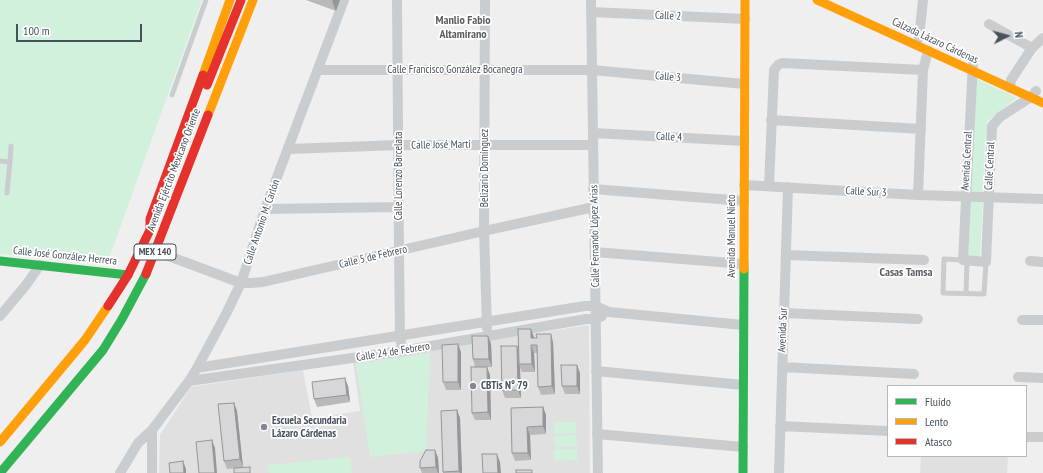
<!DOCTYPE html>
<html>
<head>
<meta charset="utf-8">
<style>
	body { margin:0 }
	#map { position:relative; width:1043px; height:473px; overflow:hidden; background:#f0efef; font-family:"PT Sans Narrow",sans-serif }
	canvas { display:block }
	.legend { position:absolute; left:887px; top:385px; width:140px; height:72px; box-sizing:border-box; background:#fff; border:1px solid #b5b9be; margin:0; padding:5px 7px; list-style:none; font-size:12px; color:#45515d }
	.legend li { display:flex; align-items:center; gap:8px; height:20px }
	.legend b { width:20px; border:1px solid #b5b9be }
	.north { position:absolute; left:987px; top:16px; width:40px; height:40px; -webkit-text-stroke:3px #fff; paint-order:stroke; rotate:84deg; font-size:11px; font-weight:700; line-height:16px; text-align:center; color:#45515d }
	.north::after { content:''; display:block; margin:auto; width:14px; height:18px; background:#45515d; clip-path:polygon(50% 0,100% 100%,50% 72%,0 100%) }
	.scale { position:absolute; left:16px; top:24px; width:126px; height:18px; box-sizing:border-box; border:2px solid #45515d; border-top:0; padding-left:5px; font-size:12px; line-height:14px; white-space:nowrap; color:#45515d; -webkit-text-stroke:3px #fff; paint-order:stroke }
</style>
</head>
<body>
<div id="map">
<canvas width="1043" height="473"></canvas>
<ul class="legend">
<li><b style="height:5px;background:#30b455"></b>Fluido</li>
<li><b style="height:5px;background:#ff9f0a"></b>Lento</li>
<li><b style="height:5px;background:#e5322d"></b>Atasco</li>
</ul>
<div class="north">N</div>
<div class="scale">100 m</div>
</div>
<script>
const ctx = document.querySelector('canvas').getContext('2d');
ctx.lineJoin = 'round';
function fillPath(path, color) { ctx.fillStyle = color; ctx.fill(path, 'evenodd'); }
const shape = rows => new Path2D(rows.map(r => 'M' + r).join(''));
function strokePath(path, color, width, dash) { ctx.strokeStyle = color; ctx.lineWidth = width; ctx.lineCap = dash ? 'butt' : 'round'; ctx.setLineDash(dash || []); ctx.stroke(path); }
function label(font, color, halo, rows, align = 'center') {
  ctx.font = font + ' "PT Sans Narrow",sans-serif'; ctx.lineWidth = 3.5; ctx.setLineDash([]); ctx.textBaseline = 'middle'; ctx.strokeStyle = halo; ctx.fillStyle = color; for (const [text, x, y, turn = 0] of rows) {
    ctx.save(); ctx.translate(x, y); ctx.rotate((+turn || 0) * Math.PI / 180); ctx.textAlign = isNaN(turn) ? turn : align; if (halo) ctx.strokeText(text, 0, 0); ctx.fillText(text, 0, 0); ctx.restore();
  }
}
const education = shape([
	[589,325,590,473,159,473,160,435,191,387,303,370,312,418,360,411,353,362],
	[921,456,1008,456,1007,473,920,473]
]);
const green = shape([
	[0,0,202,0,107,264,0,254],
	[977,79,1017,98,988,120,985,144,983,192,970,192,974,117],
	[971,199,983,200,980,257,968,256],
	[430,353,426,451,370,457,356,364],
	[554,422,576,422,576,433,554,434],
	[576,435,577,447,555,447,554,436],
	[554,449,577,449,577,460,554,461],
	[350,457,352,473,269,473,268,465]
]);
const lane = shape([
	[172,95,206,0],
	[0,161,10,162,7,193],
	[10,162,11,146],
	[963,260,944,259,943,293,984,294,986,262],
	[966,294,967,261]
]);
const street = shape([
	[397,0,399,251,400,335,402,351],
	[485,0,484,231,487,328],
	[591,0,598,473],
	[591,12,745,19],
	[989,24,1032,48],
	[919,38,923,0],
	[973,62,963,260,986,262,992,126,1000,117,1031,97,1036,91],
	[318,70,592,70,744,84],
	[1010,88,1011,80,1032,48,1043,38],
	[771,120,921,129],
	[593,133,744,141],
	[289,149,399,145,593,145],
	[744,185,918,195,1043,199],
	[769,186,774,70,778,65,782,63,923,70],
	[593,189,744,201],
	[918,195,923,70,928,51],
	[265,209,399,207],
	[155,251,241,283,251,283,263,282,484,231,594,207],
	[595,252,744,264],
	[786,255,924,260],
	[1030,261,1043,262],
	[784,313,918,319],
	[0,316,26,285,40,265],
	[1022,320,1043,320],
	[782,367,914,374],
	[197,368,585,306,596,306,609,312,743,325],
	[596,371,743,385],
	[1018,377,1043,378],
	[189,381,402,351,586,319,596,319,602,316],
	[780,426,888,431],
	[152,430,152,473],
	[597,434,743,447],
	[1026,437,1043,437],
	[120,473,138,443,152,430,189,381,197,368,226,314,241,283,265,209,344,0],
	[779,473,788,187]
]);
const fast = shape([
	[0,261,128,275],
	[0,473,103,350,122,319,146,274],
	[743,473,744,269]
]);
const slow = shape([
	[817,0,1043,103],
	[203,75,230,0],
	[208,115,253,0],
	[744,269,745,0],
	[0,442,85,340,108,306]
]);
const jam = shape([
	[207,85,241,0],
	[146,274,208,115],
	[108,306,128,275,150,230,150,219,203,75]
]);
const wall = shape([
	[306,0,340,0,336,11],
	[488,336,491,344,492,367,475,367,473,359],
	[534,337,534,338,537,338,553,342,555,394,541,395,538,387,537,353,534,353,535,372,522,372,520,367,521,398,505,398,502,390,517,346,518,351],
	[461,352,461,390,446,390,443,382],
	[580,373,580,394,565,394,562,386],
	[490,375,491,420,475,420,472,413],
	[348,386,350,402,317,407,314,399],
	[234,403,237,411,243,467,227,469,224,461],
	[543,407,546,415,546,434,530,435,531,460,515,461,512,453,511,408],
	[457,410,460,418,462,473,443,473,443,472],
	[435,450,438,458,439,473,422,473,420,468]
]);
const shadedWall = shape([
	[333,0,340,0,336,11,332,1],
	[531,329,534,337,534,346,531,338],
	[551,334,553,342,555,394,552,386],
	[488,336,491,344,492,367,489,359],
	[458,344,461,352,461,390,458,382],
	[531,345,534,353,535,372,532,364],
	[517,346,520,354,519,364,520,367,521,398,518,390],
	[577,365,580,373,580,394,577,386],
	[487,367,490,375,491,420,488,412],
	[345,378,348,386,350,402,347,395],
	[234,403,237,411,243,467,240,459],
	[543,407,546,415,546,434,543,426],
	[457,410,460,418,462,473,460,473,459,471],
	[527,427,530,435,531,460,528,453],
	[212,440,215,448,217,473,215,473],
	[435,450,438,458,439,473,438,473,436,467],
	[497,454,500,462,501,473,498,473],
	[183,461,186,469,186,473,184,473]
]);
const building = shape([
	[518,329,531,329,531,338,537,338,536,334,551,334,552,386,538,387,537,345,531,345,532,364,519,364,518,329],
	[472,336,488,336,489,359,473,359,472,336],
	[458,344,458,382,443,382,442,345,458,344],
	[501,346,517,346,518,390,502,390,501,346],
	[561,365,577,365,577,386,562,386,561,365],
	[471,367,487,367,488,412,472,413,471,367],
	[345,378,347,395,314,399,312,382,345,378],
	[234,403,240,459,224,461,218,404,234,403],
	[543,407,543,426,527,427,528,453,512,453,511,408,543,407],
	[457,410,459,471,443,472,441,411,457,410],
	[212,440,215,473,199,473,196,442,212,440],
	[426,450,435,450,436,467,420,468,420,461,426,450],
	[482,454,497,454,498,473,483,473,482,454],
	[183,461,184,473,170,473,169,463,183,461],
	[250,467,250,473,234,473,234,468,250,467],
	[516,470,532,470,532,473,516,473,516,470]
]);
const markers = [
	[473,386,4,"#818890"],
	[264,427,4,"#818890"]
];
const shields = [
	[155,252,42]
];
const shieldNames = [
	["MEX 140",155,252]
];
const streetNames = [
	["Calle 2",668,16,3],
	["Calzada Lázaro Cárdenas",935,41,25],
	["Calle Francisco González Bocanegra",455,70],
	["Calle 3",668,77,5],
	["Calle 4",669,137,3],
	["Calle José Martí",441,145,-1],
	["Avenida Central",967,161,-87],
	["Calle Central",990,166,-87],
	["Belizario Domínguez",485,168,-90],
	["Avenida Ejército Mexicano Oriente",174,170,-69],
	["Calle Lorenzo Barcelata",399,176,-90],
	["Calle Sur 3",866,192,3],
	["Calle Antonio M. Carlón",262,222,-71],
	["Calle Fernando López Arias",595,236,-91],
	["Avenida Manuel Nieto",732,236,-90],
	["Calle José González Herrera",65,256,6],
	["Calle 5 de Febrero",373,257,-13],
	["Avenida Sur",783,330,-88],
	["Calle 24 de Febrero",393,352,-9]
];
const poiNames = [
	["CBTis N° 79",481,386],
	["Escuela Secundaria",272,421],
	["Lázaro Cárdenas",272,434]
];
const neighbourhoodNames = [
	["Manlio Fabio",463,21],
	["Altamirano",463,35],
	["Casas Tamsa",906,273]
];
fillPath(education, '#e1e0e1');
fillPath(green, '#d1f1dd');
strokePath(lane, '#cacdd0', 5);
strokePath(street, '#cacdd0', 10);
strokePath(fast, '#30b455', 9);
strokePath(slow, '#ff9f0a', 9);
strokePath(jam, '#e5322d', 9);
fillPath(wall, '#b9b9bb');
fillPath(shadedWall, '#969698');
fillPath(building, '#d7d7d9');
strokePath(building, '#969698', 1);
for (const [x, y, r, color] of markers) { const dot = new Path2D(); dot.arc(x, y, r, 0, 2 * Math.PI); ctx.fillStyle = color; ctx.fill(dot); strokePath(dot, '#fff', 1.5); }
for (const [x, y, w] of shields) { const box = new Path2D(); box.roundRect(x - w / 2, y - 8, w, 16, 3); ctx.fillStyle = '#fff'; ctx.fill(box); strokePath(box, '#45515d', 1); }
label('bold 10px', '#45515d', null, shieldNames);
label('11px', '#45515d', '#fff', streetNames);
label('bold 11px', '#45515d', '#fff', poiNames, 'left');
label('bold 12px', '#5a5e63', '#fff', neighbourhoodNames);
</script>
</body>
</html>
